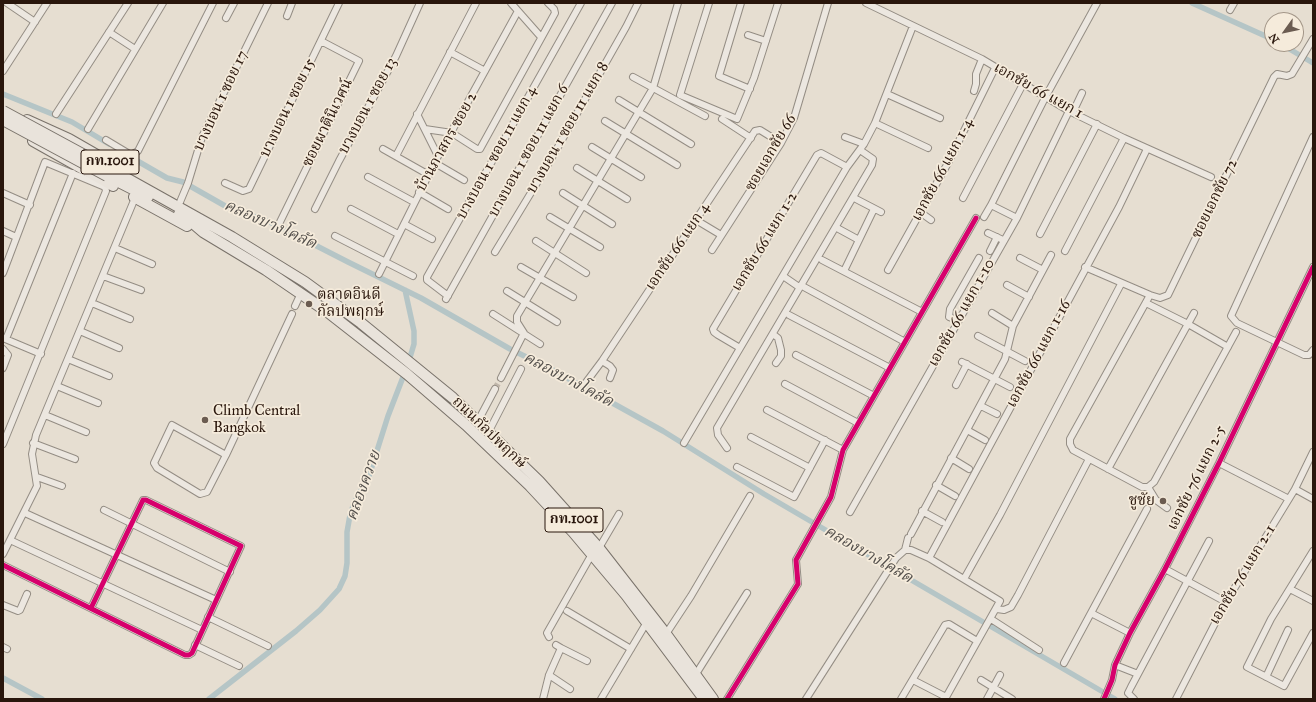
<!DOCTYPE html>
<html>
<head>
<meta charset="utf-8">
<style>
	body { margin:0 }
	#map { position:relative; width:1316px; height:702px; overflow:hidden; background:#e6ded1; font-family:"IM FELL Great Primer",serif }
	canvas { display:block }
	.frame { position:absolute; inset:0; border:4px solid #29160c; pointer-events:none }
	.north { position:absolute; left:1264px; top:12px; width:40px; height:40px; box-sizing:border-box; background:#f5ebdb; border:1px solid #a39688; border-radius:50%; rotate:237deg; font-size:11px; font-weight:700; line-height:16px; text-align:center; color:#29160c }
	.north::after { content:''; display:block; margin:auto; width:14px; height:18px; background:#6b5c51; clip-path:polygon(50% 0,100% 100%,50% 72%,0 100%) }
</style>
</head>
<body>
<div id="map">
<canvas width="1316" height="702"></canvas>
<div class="frame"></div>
<div class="north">N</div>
</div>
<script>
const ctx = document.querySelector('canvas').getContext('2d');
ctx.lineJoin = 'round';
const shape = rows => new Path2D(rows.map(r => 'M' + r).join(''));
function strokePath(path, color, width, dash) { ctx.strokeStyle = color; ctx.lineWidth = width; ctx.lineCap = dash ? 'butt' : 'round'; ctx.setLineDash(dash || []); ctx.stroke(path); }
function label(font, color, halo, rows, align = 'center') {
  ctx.font = font + ' "IM FELL Great Primer","Noto Serif Thai",serif'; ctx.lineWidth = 3.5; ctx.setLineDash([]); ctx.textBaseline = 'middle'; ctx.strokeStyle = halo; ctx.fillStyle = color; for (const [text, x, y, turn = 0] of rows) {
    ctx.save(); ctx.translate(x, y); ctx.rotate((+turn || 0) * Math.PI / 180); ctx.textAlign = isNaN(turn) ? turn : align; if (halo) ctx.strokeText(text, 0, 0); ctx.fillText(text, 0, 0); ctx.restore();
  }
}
const canal = shape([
	[1192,3,1272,39],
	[1281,44,1313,63],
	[3,94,72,122,109,144],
	[127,155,167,178,183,182,227,207,268,221,348,262,421,298,510,349,551,369,663,431,764,494,1115,699],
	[405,290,414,331,414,344,408,364],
	[3,678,42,699],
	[209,699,296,631,320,610,339,589,345,576,347,563,347,532,350,515,354,503,369,476,388,416,405,372]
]);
const streetTunnel = shape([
	[495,389,501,378]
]);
const street = shape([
	[7,3,35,22],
	[511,3,541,37],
	[709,3,680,95,737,119,754,78,778,3],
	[741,3,719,76,750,89],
	[866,3,982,59,1069,111,1124,138,1211,177],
	[1230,10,1234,3],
	[287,16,292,3],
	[226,18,234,3],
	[109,32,135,49],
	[748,35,766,41],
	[450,52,485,71],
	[3,71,47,3],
	[633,77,705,116],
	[974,91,976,84,976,74,982,59],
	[887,94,940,118],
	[619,100,691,144],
	[1073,112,1082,93],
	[56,114,128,3],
	[417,114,438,156],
	[722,119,751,138],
	[605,121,677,165],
	[875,123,928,148],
	[88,129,163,3],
	[425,129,452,133,477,149,480,149,555,13,554,9,548,3],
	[845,137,864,144],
	[1313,137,1231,316,1237,323,1304,355,1309,355,1313,350],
	[106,140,131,155,138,151,213,3],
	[592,147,641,177],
	[383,149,429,175],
	[396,156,476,3],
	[435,163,464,180],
	[577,168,627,199],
	[368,177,414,202],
	[225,183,243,191,249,189,339,3],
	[419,192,448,209],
	[3,193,30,205],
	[563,193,612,224],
	[963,198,1023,84],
	[856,199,881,212],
	[180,202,188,183,202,137,268,3],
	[315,209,339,161,396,56,420,3],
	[351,209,398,234],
	[920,212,931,220],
	[550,217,600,247],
	[984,217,991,205],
	[1017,218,991,205,1046,96,1097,3],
	[696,220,721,235],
	[279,224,359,61,321,41],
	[404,224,432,239],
	[837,228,859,240],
	[3,231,16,237],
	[988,233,1003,240],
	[1040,234,1097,124],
	[335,236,413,276],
	[536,241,586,273],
	[115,248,152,264],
	[712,250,781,143,794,118,828,3],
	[990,251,997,237],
	[1065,251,1124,138],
	[495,252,546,168,626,27,638,3],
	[1020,258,1043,270],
	[822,260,922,312],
	[521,267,573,297],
	[1085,267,1150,295,1160,298,1168,295,1274,77,1277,74,1287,76,1292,74,1313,39],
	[888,270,948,163,995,68],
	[844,271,874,209],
	[3,273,45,162,105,187,106,191,3,444],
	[379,274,438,156,518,11],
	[103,276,141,290],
	[783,276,799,287],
	[1007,285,1029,297],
	[804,287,905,342],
	[507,291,557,322],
	[1150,295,1070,439,1070,444,1073,450,1142,487,1148,487,1154,482,1236,332],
	[448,296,427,280,427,277,581,3],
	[446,299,612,3],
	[92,303,130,319],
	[1146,303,1188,324,1228,347],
	[295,306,301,293],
	[992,313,1013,326],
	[493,314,540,344],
	[789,315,890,368],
	[957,320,949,317,950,309,979,258],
	[80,331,119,348],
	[773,334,778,338,781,350,781,356,776,363],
	[978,336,1025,361],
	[3,338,41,354],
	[6,339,73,173],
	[740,348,718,335,714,332,713,329,817,155,821,153,847,167],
	[3,349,8,355,3,368],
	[796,355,874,396],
	[68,359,109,376],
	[602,361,610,366,613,370,610,378],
	[962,362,1010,387],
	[501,378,524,333,517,322,517,316,653,88,678,3],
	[785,384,858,423],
	[584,385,602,361,755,131,760,130,781,143],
	[956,385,967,364],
	[57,386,98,403],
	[981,406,997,414],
	[767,410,843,450],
	[45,415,86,432],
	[478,421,495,389],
	[967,430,985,440],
	[489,431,521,369],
	[751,437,810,468],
	[33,443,75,459],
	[684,443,847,167,864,144,875,123,913,26],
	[727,448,718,435,717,428,872,165,873,159,860,150],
	[226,455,172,425,154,463,157,468,200,494,207,492,226,455,292,314],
	[951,458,969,469],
	[1219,463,1289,499],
	[737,467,794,497,825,440],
	[1108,469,1194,313],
	[37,477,62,486],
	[936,485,955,496],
	[1148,487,1156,500,1167,508],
	[1295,489,1313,499],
	[104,510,230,572],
	[922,511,942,522],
	[850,512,1017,218,1069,111],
	[25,513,216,600],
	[911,534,1005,359,1013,326,1051,255],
	[10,540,202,630],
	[599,548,619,514],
	[905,550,908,538],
	[1313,551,1271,619,1247,667,1284,686,1313,633],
	[3,554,37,486,32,454,36,435,135,198],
	[929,558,1119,207,1147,149],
	[3,565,185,655,189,655,192,653,241,546,146,500,143,500,91,608],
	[1165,569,1226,602],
	[964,579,1000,515,1121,284],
	[1290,589,1313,601],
	[3,605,18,611,20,610,27,594],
	[997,609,1004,610,1011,607,1018,595,1089,459],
	[567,611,631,649],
	[1091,613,1130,633],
	[208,617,268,646],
	[991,619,1039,650],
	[666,634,691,596,750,496],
	[549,637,547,633,592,554],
	[195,645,239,666],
	[3,647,7,649],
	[561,648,587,661],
	[1064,663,1147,509],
	[1115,665,1138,674],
	[696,674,747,593],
	[549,675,570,689],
	[1266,677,1288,630],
	[913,680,946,697],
	[981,680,1012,699],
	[543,699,549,675,561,648,556,645],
	[601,699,647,622],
	[727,699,798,584,796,560,831,497,843,450,976,218],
	[806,699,896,558,905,550,911,550,929,558,1000,601,945,699],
	[901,699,945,625,949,624,977,641],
	[987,699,1000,675],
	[1104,699,1112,680,1115,665,1130,633,1165,569,1219,463,1313,267],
	[1134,699,1128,693,1131,687,1209,541],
	[1176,699,1226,602,1295,489,1313,452]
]);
const primary = shape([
	[27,120,69,139,123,170],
	[33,141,113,186],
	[112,170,232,237,305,282,361,323,453,398,539,481,599,548,666,634,713,699],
	[107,176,148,197],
	[134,197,187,226],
	[179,214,189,220,203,232,266,270,329,313,407,374,466,425,530,486,573,532,626,595,704,699]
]);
const primaryBridge = shape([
	[3,111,112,170],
	[3,120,107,176]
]);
const cycleway = shape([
	[3,565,185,655,189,655,192,653,241,546,146,500,143,500,91,608],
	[727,699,798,584,796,560,831,497,843,450,976,218],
	[1104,699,1112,680,1115,665,1130,633,1165,569,1219,463,1313,267]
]);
const markers = [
	[309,304,4,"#6b5c51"],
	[205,420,4,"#6b5c51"],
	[1163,501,4,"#6b5c51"]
];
const shields = [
	[110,162,58],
	[574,520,58]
];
const shieldNames = [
	["กท.1001",110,162],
	["กท.1001",574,520]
];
const streetNames = [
	["เอกชัย 66 แยก 1",1038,91,29],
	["บางบอน 1 ซอย 17",221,101,-65],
	["บางบอน 1 ซอย 13",368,106,-62],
	["บางบอน 1 ซอย 15",288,108,-64],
	["ซอยผาตินิเวศน์",328,123,-64],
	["บางบอน 1 ซอย 11 แยก 8",568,128,-60],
	["บ้านภาสกร ซอย 2",447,142,-61],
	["บางบอน 1 ซอย 11 แยก 6",529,151,-61],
	["บางบอน 1 ซอย 11 แยก 4",497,153,-61],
	["ซอยเอกชัย 66",771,153,-60],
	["เอกชัย 66 แยก 1-4",943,170,-62],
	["ซอยเอกชัย 72",1215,199,-64],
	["เอกชัย 66 แยก 1-2",765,242,-59],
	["เอกชัย 66 แยก 4",678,247,-56],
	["เอกชัย 66 แยก 1-10",962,313,-61],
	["เอกชัย 66 แยก 1-16",1039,354,-62],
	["ถนนกัลปพฤกษ์",489,433,44],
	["เอกชัย 76 แยก 2-5",1197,478,-64],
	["เอกชัย 76 แยก 2-1",1243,575,-59]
];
const poiNames = [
	["ตลาดอินดี",317,295],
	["กัลปพฤกษ์",317,312],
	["Climb Central",213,411],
	["Bangkok",213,428],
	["ชูชัย",1155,501,"right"]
];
const waterNames = [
	["คลองบางโคลัด",270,225,24],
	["คลองบางโคลัด",568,380,28],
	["คลองควาย",364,486,-70],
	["คลองบางโคลัด",868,555,30]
];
strokePath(canal, '#b5c5c6', 5.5);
strokePath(streetTunnel, '#c0b6aa', 6, [6, 3]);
strokePath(street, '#948d84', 8);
strokePath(primary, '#79726a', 12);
strokePath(street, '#ece7e0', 6);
strokePath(primary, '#e9e3db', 10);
strokePath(primaryBridge, '#79726a', 12, []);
strokePath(primaryBridge, '#e9e3db', 10);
strokePath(cycleway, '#d6006c', 5);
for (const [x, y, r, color] of markers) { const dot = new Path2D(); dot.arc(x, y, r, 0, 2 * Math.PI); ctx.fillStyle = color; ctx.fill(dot); strokePath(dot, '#f5ebdb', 1.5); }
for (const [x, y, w] of shields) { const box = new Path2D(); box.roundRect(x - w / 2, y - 12, w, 24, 3); ctx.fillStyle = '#f5ebdb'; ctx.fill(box); strokePath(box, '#29160c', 1); }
label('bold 14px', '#29160c', null, shieldNames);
label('15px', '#29160c', '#f5ebdb', streetNames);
label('15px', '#29160c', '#f5ebdb', poiNames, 'left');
label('italic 16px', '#534f4b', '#f5ebdb', waterNames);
</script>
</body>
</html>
